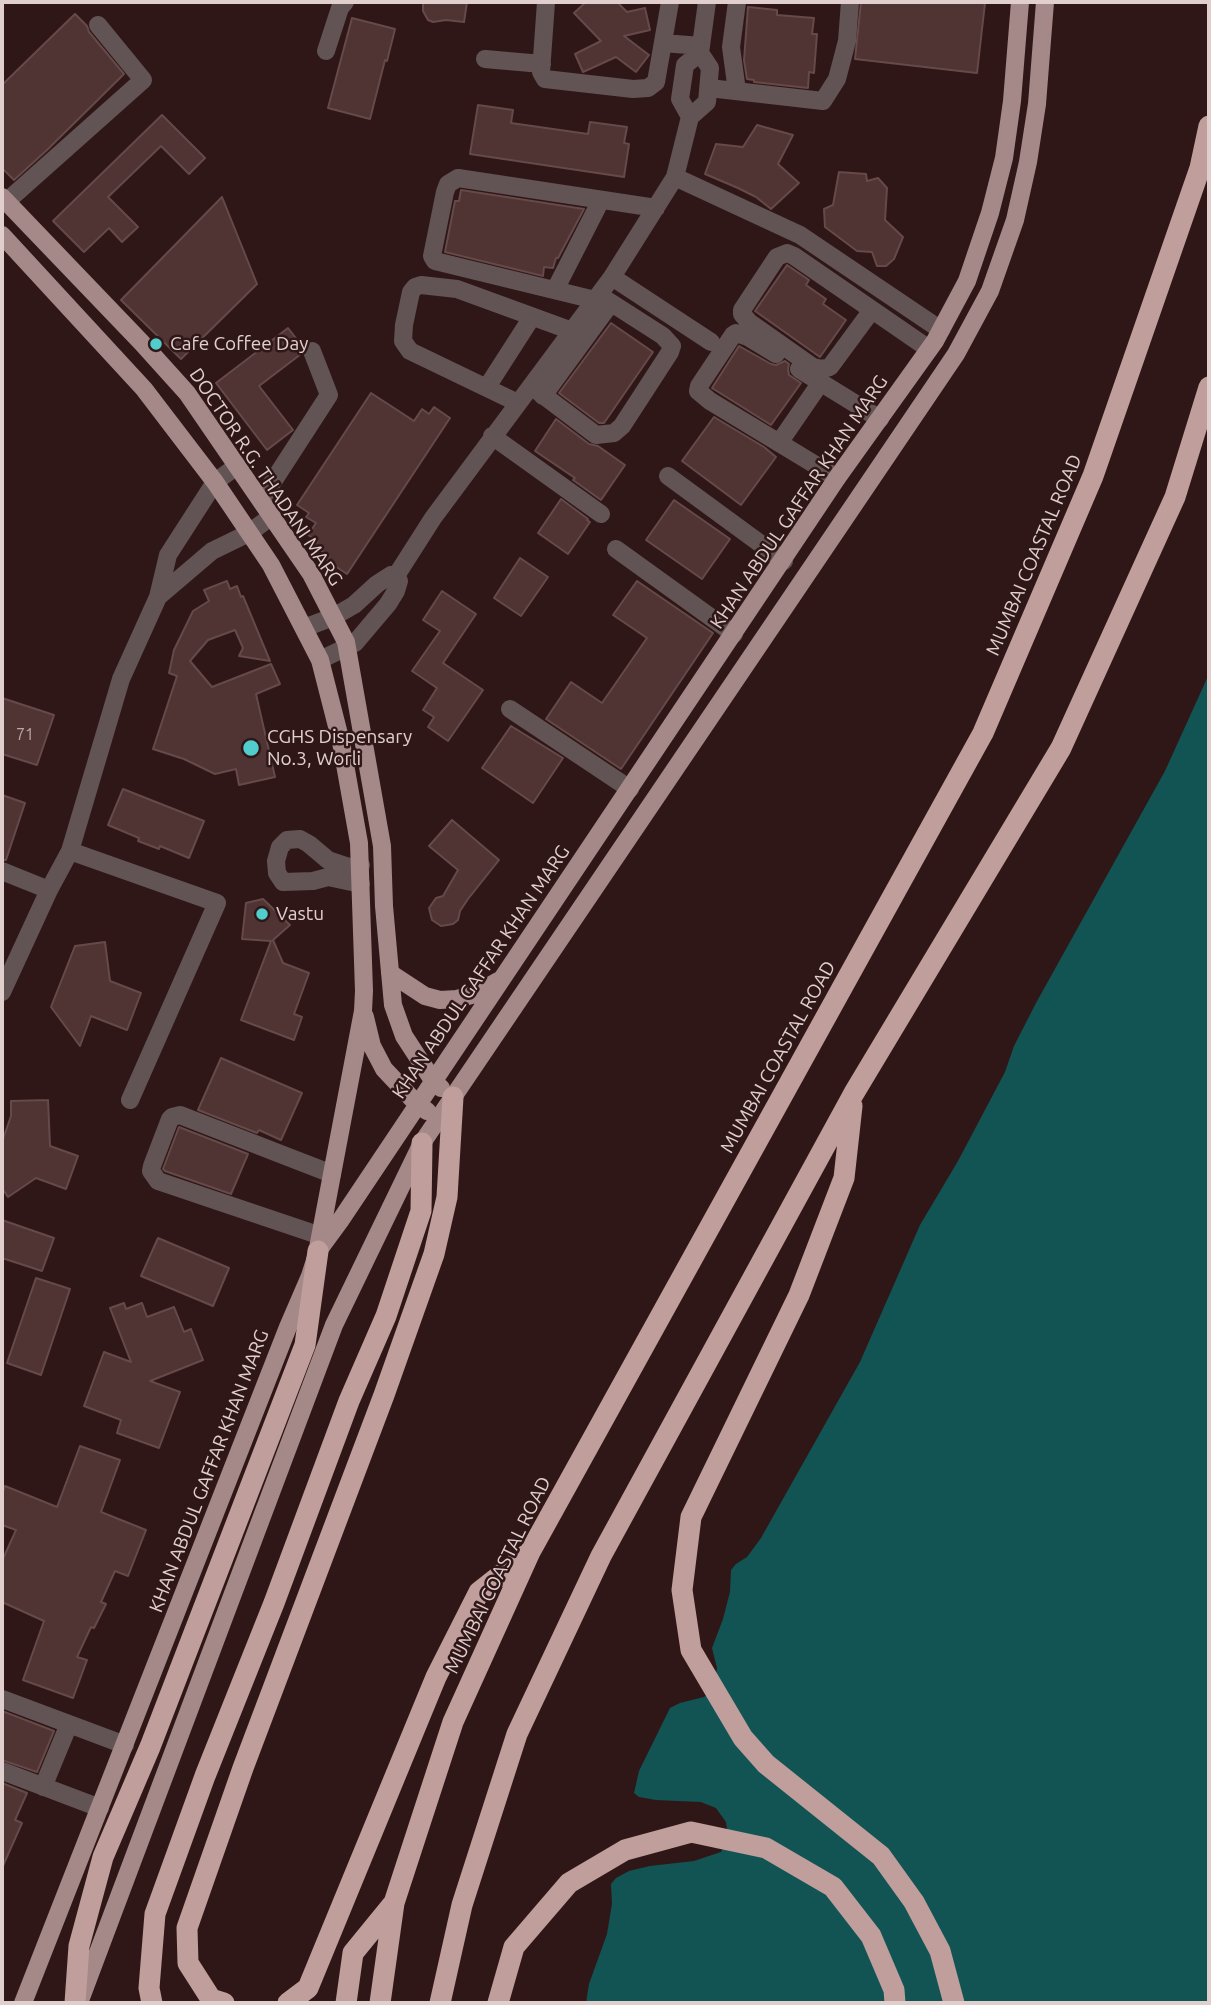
<!DOCTYPE html>
<html>
<head>
<meta charset="utf-8">
<style>
	body { margin:0 }
	#map { position:relative; width:1211px; height:2005px; overflow:hidden; background:#301717; font-family:Ubuntu,sans-serif }
	canvas { display:block }
	.frame { position:absolute; inset:0; border:4px solid #e1cfce; pointer-events:none }
</style>
</head>
<body>
<div id="map">
<canvas width="1211" height="2005"></canvas>
<div class="frame"></div>
</div>
<script>
const ctx = document.querySelector('canvas').getContext('2d');
ctx.lineJoin = 'round';
function fillPath(path, color) { ctx.fillStyle = color; ctx.fill(path, 'evenodd'); }
const shape = rows => new Path2D(rows.map(r => 'M' + r).join(''));
function strokePath(path, color, width, dash) { ctx.strokeStyle = color; ctx.lineWidth = width; ctx.lineCap = dash ? 'butt' : 'round'; ctx.setLineDash(dash || []); ctx.stroke(path); }
function label(font, color, halo, rows, align = 'center') {
  ctx.font = font + ' Ubuntu,sans-serif'; ctx.lineWidth = 5; ctx.setLineDash([]); ctx.textBaseline = 'middle'; ctx.strokeStyle = halo; ctx.fillStyle = color; for (const [text, x, y, turn = 0] of rows) {
    ctx.save(); ctx.translate(x, y); ctx.rotate((+turn || 0) * Math.PI / 180); ctx.textAlign = isNaN(turn) ? turn : align; if (halo) ctx.strokeText(text, 0, 0); ctx.fillText(text, 0, 0); ctx.restore();
  }
}
const water = shape([
	[1209,674,1209,2003,586,2003,589,1984,607,1934,612,1904,611,1884,616,1878,629,1871,650,1866,694,1861,721,1852,725,1845,728,1835,726,1822,716,1808,701,1802,656,1800,639,1797,634,1793,639,1771,670,1708,680,1703,704,1697,713,1690,717,1668,712,1648,723,1619,730,1592,731,1570,736,1564,747,1557,761,1538,860,1362,920,1225,958,1161,1005,1072,1014,1046,1036,1003,1165,771]
]);
const building = shape([
	[423,2,467,2,464,22,446,20,433,22,428,20,423,11,423,2],
	[586,2,617,2,627,12,645,8,650,30,624,36,649,55,636,72,616,57,583,72,575,54,601,41,574,13,586,2],
	[861,2,985,3,977,73,855,59,861,2],
	[748,7,777,10,777,15,814,18,812,34,817,34,814,73,809,72,808,88,754,82,754,80,747,79,744,60,748,7],
	[75,14,87,26,89,32,124,74,47,150,14,180,2,168,2,85,75,14],
	[352,18,395,29,387,61,385,60,370,119,328,108,352,18],
	[478,105,513,110,511,123,588,134,590,122,627,127,624,143,629,144,624,177,470,154,478,105],
	[162,115,205,158,189,174,161,146,108,197,138,227,122,242,109,228,84,252,53,221,162,115],
	[757,125,793,135,778,164,799,183,771,209,756,197,738,188,705,174,716,144,743,147,757,125],
	[839,172,866,174,867,181,878,178,887,188,885,220,903,237,894,259,886,266,877,266,872,252,857,251,825,227,824,209,833,205,839,172],
	[461,190,584,209,558,258,556,258,553,268,544,267,543,276,445,252,455,201,459,201,461,190],
	[222,197,257,284,181,359,121,300,222,197],
	[787,265,809,280,806,285,826,299,823,304,846,320,820,357,755,311,787,265],
	[611,323,653,352,604,423,599,423,559,393,611,323],
	[288,328,302,346,301,354,259,386,293,430,267,450,216,383,288,328],
	[739,346,771,364,776,365,785,361,789,364,788,369,789,375,801,383,771,425,712,388,739,346],
	[371,393,414,421,422,409,429,414,434,407,450,418,347,574,326,560,329,556,314,546,318,541,308,535,316,523,306,517,309,513,297,505,371,393],
	[714,417,764,447,776,457,741,505,682,461,714,417],
	[556,419,589,444,598,446,625,465,601,500,573,480,575,478,535,451,556,419],
	[561,499,588,519,587,520,590,522,568,554,538,533,561,499],
	[674,500,730,539,702,579,646,540,674,500],
	[520,558,548,577,521,616,494,598,520,558],
	[227,581,230,589,237,586,241,597,243,596,270,661,239,656,243,648,235,630,208,640,190,661,212,687,271,664,280,684,256,694,275,777,239,785,236,769,215,774,184,759,153,749,177,676,169,673,174,650,193,611,209,601,204,590,227,581],
	[637,581,713,633,621,769,546,719,571,682,602,703,647,638,613,615,637,581],
	[442,591,476,614,443,663,483,690,448,741,428,727,434,717,423,710,437,688,412,671,440,631,423,620,442,591],
	[2,698,54,715,37,765,2,754,2,698],
	[511,726,563,758,533,803,482,768,511,726],
	[123,789,204,821,189,858,160,846,159,849,138,841,139,838,108,825,123,789],
	[2,795,25,803,6,860,2,860,2,795],
	[452,820,499,860,468,899,460,911,458,920,453,924,441,926,432,920,429,908,436,898,443,896,458,870,429,846,452,820],
	[263,899,290,925,273,940,283,963,309,973,294,1014,302,1017,294,1040,241,1020,271,941,242,939,246,903,263,899],
	[105,942,110,981,141,993,127,1030,91,1016,80,1046,51,1007,75,946,105,942],
	[221,1058,302,1093,281,1140,259,1130,257,1133,198,1110,221,1058],
	[48,1100,50,1146,78,1156,66,1189,36,1178,8,1197,2,1188,2,1142,11,1116,11,1101,48,1100],
	[179,1127,248,1154,231,1194,165,1171,163,1169,179,1127],
	[2,1220,54,1238,42,1271,2,1258,2,1220],
	[158,1238,229,1268,213,1306,141,1276,158,1238],
	[36,1278,70,1289,41,1375,7,1363,36,1278],
	[124,1303,126,1309,142,1303,147,1317,174,1307,184,1332,191,1329,203,1360,150,1381,180,1392,159,1448,117,1433,121,1420,84,1406,104,1352,131,1362,110,1308,124,1303],
	[80,1446,120,1460,101,1512,146,1530,128,1576,115,1571,101,1602,106,1604,94,1628,91,1627,77,1657,87,1660,73,1698,23,1680,44,1621,2,1602,2,1561,16,1530,2,1525,2,1494,5,1486,57,1507,80,1446],
	[2,1711,54,1731,37,1772,2,1760,2,1711],
	[2,1783,27,1793,15,1820,22,1823,2,1868,2,1783]
]);
const minor = shape([
	[546,2,541,72,545,79,633,89,648,88,656,82,670,2],
	[663,43,701,46],
	[326,51,340,8,345,2],
	[700,53,710,68,707,102,690,117,680,99,685,65,700,53],
	[700,53,707,2],
	[485,59,542,64],
	[709,88,823,101,837,79,847,41,850,2],
	[737,91,731,47,737,2],
	[675,177,800,235,941,330],
	[6,202,143,80,98,25],
	[612,277,711,342],
	[555,290,601,200],
	[595,300,435,261,432,256,445,192,448,184,458,178,656,208],
	[872,310,830,367,822,369,813,367,749,322,742,314,742,310,777,257,787,253,794,256,929,349],
	[776,354,748,337,736,333,733,335,699,386,698,391,710,401,837,478],
	[799,369,880,419],
	[531,386,596,435,614,433,622,426,670,352,672,346,663,336,599,295],
	[487,387,532,317],
	[543,396,611,303],
	[518,403,410,351,403,341,404,325,411,292,415,287,421,285,457,289,572,331],
	[492,436,601,514],
	[779,443,821,382],
	[668,476,784,561],
	[261,500,329,395,312,351],
	[616,549,734,634],
	[396,576,433,518,612,277,675,177,690,117],
	[158,597,212,551,249,533,272,516],
	[304,628,333,617,354,605,377,584,391,575,396,576,399,581,396,591,388,604,355,643,320,660],
	[510,709,630,789],
	[70,851,217,903,130,1100],
	[361,865,349,867,328,860,309,844,300,839,287,840,280,847,276,861,277,873,283,882,313,881,328,877,361,884],
	[2,871,49,890],
	[2,992,49,890,70,851,121,679,158,597,168,555,215,482,237,466],
	[321,1236,158,1181,151,1171,152,1166,170,1119,172,1117,180,1115,332,1174],
	[2,1699,125,1745],
	[2,1771,100,1808],
	[43,1787,69,1724]
]);
const major = shape([
	[2,197,141,342,187,393,311,574,346,642,382,846,384,906,393,1005,404,1036,434,1082,441,1088],
	[2,235,144,389,215,482,271,565,320,660,341,742,359,843,364,991,363,1011,318,1248],
	[390,973,425,996,440,1000,457,999,475,994,498,981],
	[365,1017,372,1046,384,1069,418,1105,427,1111],
	[23,2003,288,1327,310,1276,318,1251,340,1221,837,478,935,341,967,281,990,213,1004,158,1012,101,1020,2],
	[79,2003,334,1325,422,1143,956,354,990,291,1015,220,1028,162,1037,104,1045,2]
]);
const highway = shape([
	[852,1106,844,1178,799,1295,691,1517,682,1590,691,1650,743,1738,766,1764,881,1856,914,1902,940,1951,954,2003],
	[75,2003,79,1946,103,1857,150,1747,305,1345,318,1251],
	[152,2003,149,1988,155,1914,205,1776,274,1603,349,1401,386,1316,421,1211,422,1143],
	[224,2003,211,1999,188,1963,187,1928,243,1768,384,1395,434,1254,447,1197,453,1097],
	[288,2003,308,1988,436,1677,479,1592,526,1555],
	[346,2003,353,1953,393,1904],
	[380,2003,394,1903,453,1722,530,1552,983,733,1093,476,1200,168,1209,126],
	[440,2003,462,1905,517,1734,601,1556,854,1093,1061,748,1175,497,1209,387],
	[498,2003,514,1947,569,1883,625,1850,691,1832,766,1848,833,1887,871,1936,894,1990,895,2003]
]);
const markers = [
	[156,344,7,"#52cdcd"],
	[251,748,9,"#52cdcd"],
	[262,914,7,"#52cdcd"]
];
const numberNames = [
	["71",25,735]
];
const poiNames = [
	["Cafe Coffee Day",170,344],
	["CGHS Dispensary",267,737],
	["No.3, Worli",267,759],
	["Vastu",276,914]
];
const streetNames = [
	["DOCTOR R.G. THADANI MARG",266,477,56],
	["KHAN ABDUL GAFFAR KHAN MARG",799,502,-56],
	["MUMBAI COASTAL ROAD",1034,555,-67],
	["KHAN ABDUL GAFFAR KHAN MARG",481,972,-56],
	["MUMBAI COASTAL ROAD",778,1057,-61],
	["KHAN ABDUL GAFFAR KHAN MARG",209,1471,-69],
	["MUMBAI COASTAL ROAD",498,1575,-64]
];
fillPath(water, '#125454');
fillPath(building, '#4f3433');
strokePath(building, '#664949', 2);
strokePath(minor, '#625454', 18);
strokePath(major, '#a48988', 18);
strokePath(highway, '#bf9e9c', 21);
for (const [x, y, r, color] of markers) { const dot = new Path2D(); dot.arc(x, y, r, 0, 2 * Math.PI); ctx.fillStyle = color; ctx.fill(dot); strokePath(dot, '#301717', 2.5); }
label('16px', '#bca8a7', null, numberNames);
label('19px', '#e1cfce', '#301717', poiNames, 'left');
label('19px', '#e1cfce', '#301717', streetNames);
</script>
</body>
</html>
